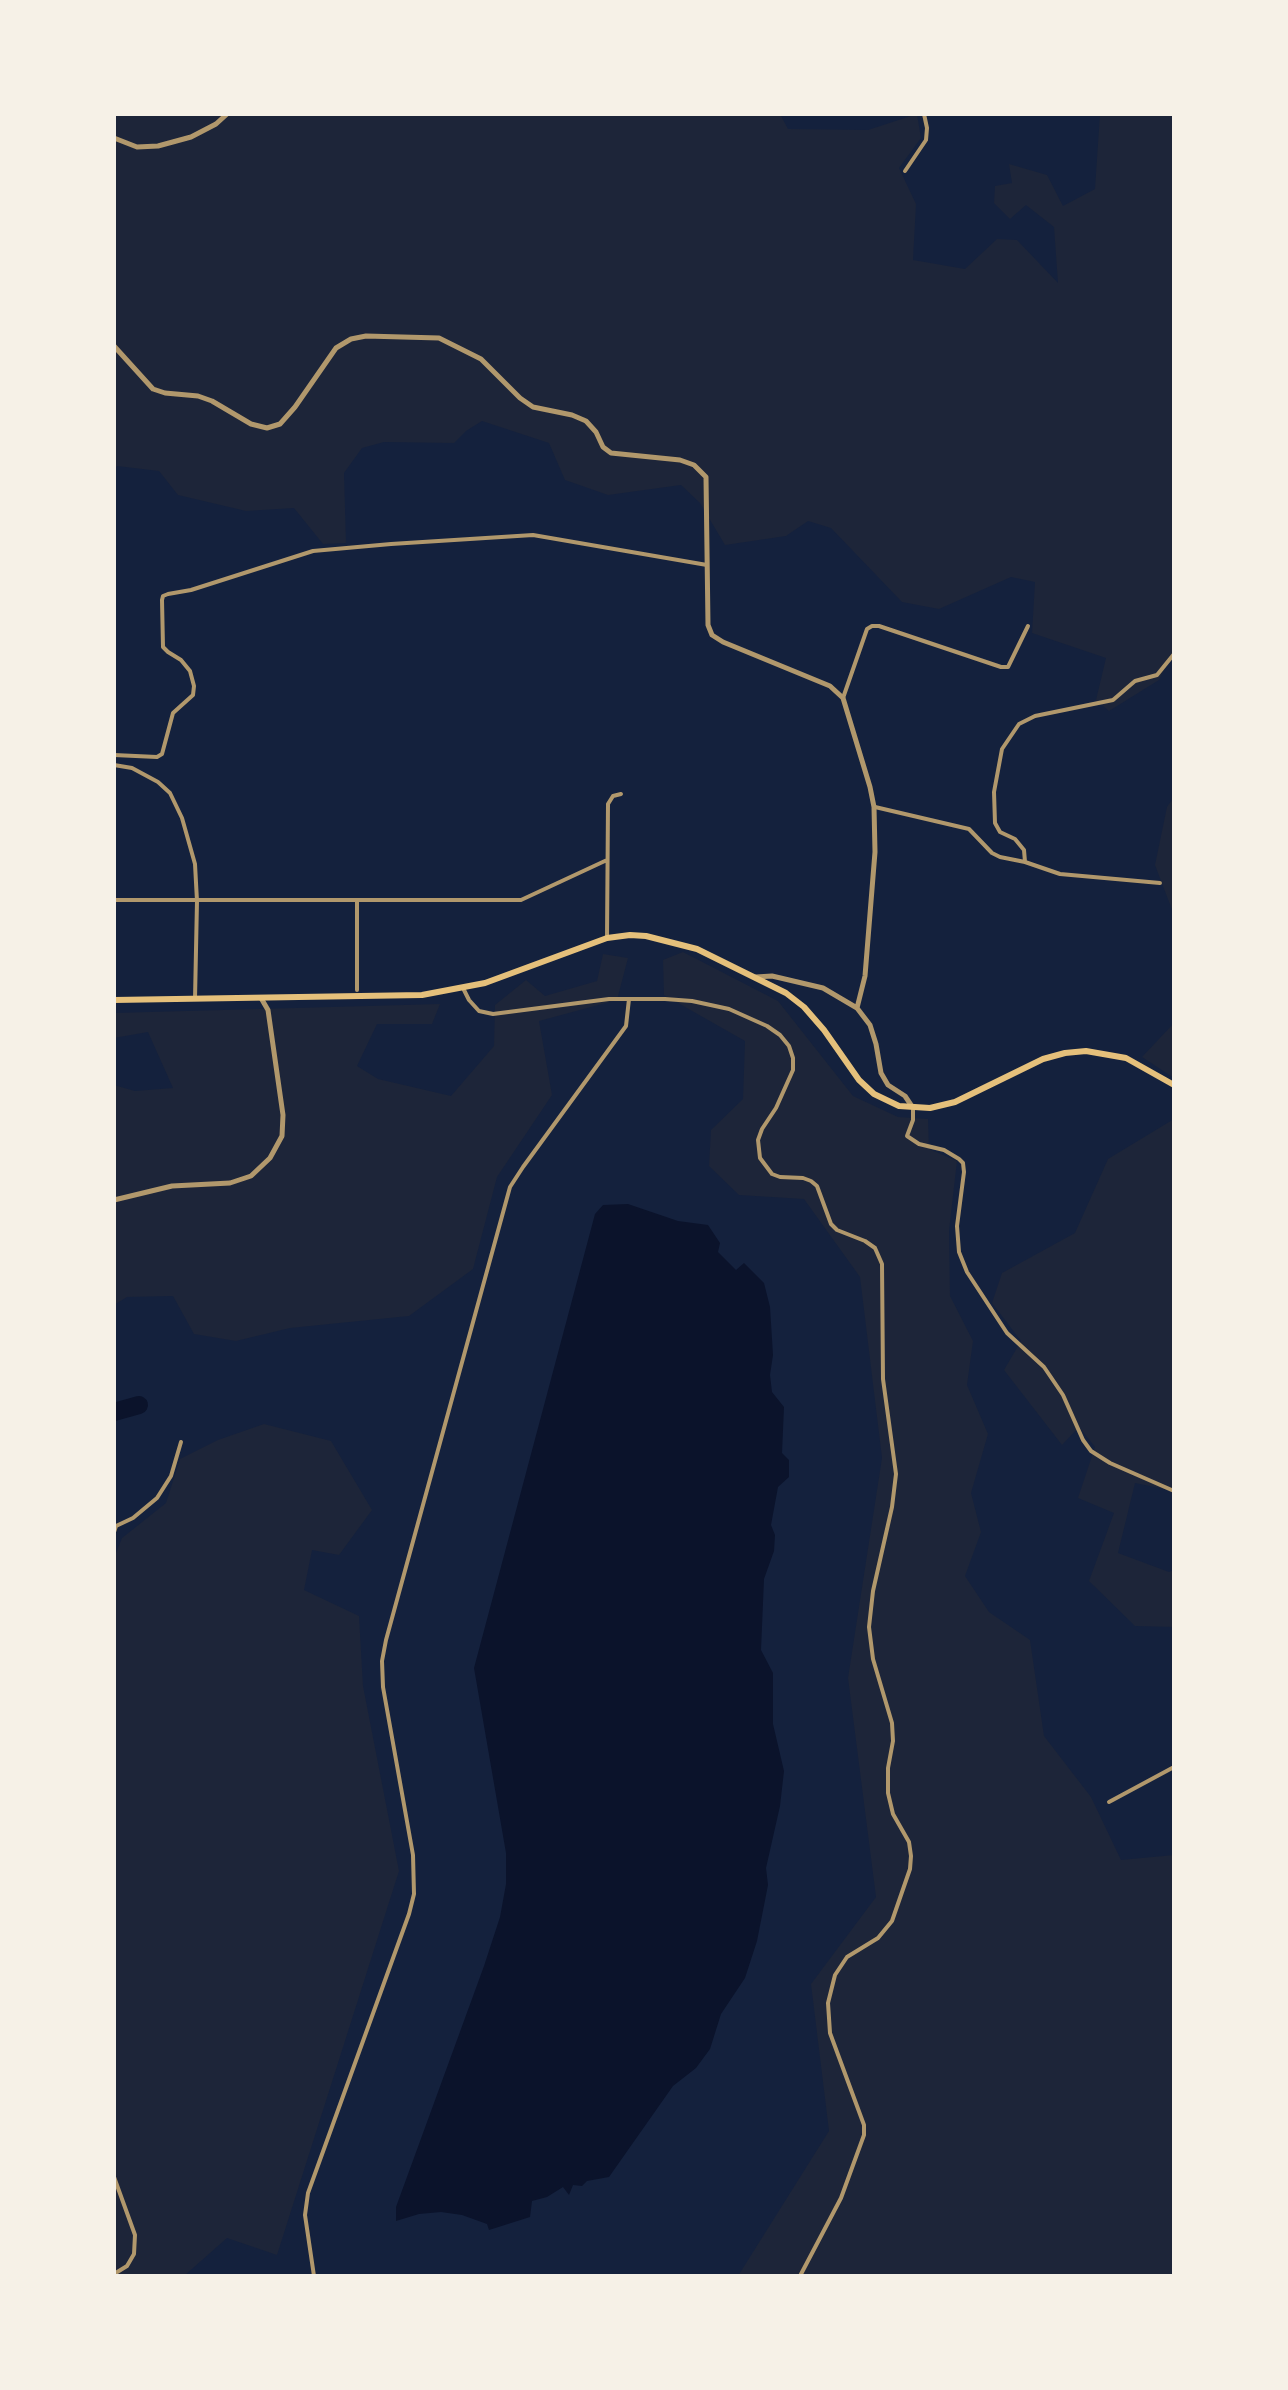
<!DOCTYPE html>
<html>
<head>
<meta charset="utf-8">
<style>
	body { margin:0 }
	#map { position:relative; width:1288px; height:2390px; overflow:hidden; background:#14213d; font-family:"Noto Serif",serif }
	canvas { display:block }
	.frame { position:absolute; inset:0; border:116px solid #f6f1e7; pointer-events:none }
</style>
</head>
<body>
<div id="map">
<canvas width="1288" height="2390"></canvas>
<div class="frame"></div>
</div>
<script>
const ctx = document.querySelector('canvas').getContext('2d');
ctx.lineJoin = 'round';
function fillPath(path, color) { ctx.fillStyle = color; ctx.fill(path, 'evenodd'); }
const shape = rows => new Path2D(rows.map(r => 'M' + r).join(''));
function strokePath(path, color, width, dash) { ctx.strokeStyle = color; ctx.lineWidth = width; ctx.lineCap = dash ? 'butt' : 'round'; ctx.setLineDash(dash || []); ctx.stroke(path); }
const green = shape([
	[114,114,780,114,788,129,868,130,917,114,921,138,899,168,916,204,913,260,965,269,997,239,1017,240,1058,283,1054,227,1026,205,1010,219,994,203,995,186,1012,183,1009,164,1047,175,1063,206,1095,189,1100,114,1174,114,1174,649,1159,680,1109,711,1096,700,1106,658,1032,633,1035,582,1011,577,939,609,902,602,831,528,808,521,786,536,725,545,700,503,681,485,608,495,565,480,549,443,482,421,466,431,454,443,384,442,362,448,344,473,346,543,323,544,294,508,246,511,178,495,159,471,117,466,114,470],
	[1174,797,1174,915,1155,865,1167,807],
	[683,952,778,1001,853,1096,898,1117,928,1119,929,1149,957,1161,949,1231,950,1296,973,1341,967,1385,988,1434,971,1493,981,1532,965,1576,989,1612,1030,1640,1044,1736,1091,1797,1121,1860,1174,1855,1174,2276,738,2276,829,2131,811,1984,876,1897,848,1678,882,1458,860,1277,804,1199,739,1195,709,1166,711,1130,743,1099,745,1041,664,995,663,960],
	[603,954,628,958,617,1000,539,1021,552,1095,497,1177,473,1269,409,1316,290,1328,236,1341,194,1334,173,1296,127,1297,114,1305,114,1085,135,1091,173,1088,148,1032,114,1038,114,1013,440,1004,432,1024,377,1024,357,1066,378,1079,451,1096,494,1046,495,1005,526,980,545,996,597,981],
	[1174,1023,1174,1078,1142,1057],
	[1174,1119,1174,1491,1135,1483,1118,1553,1169,1572,1174,1570,1174,1627,1135,1626,1089,1581,1114,1513,1078,1498,1095,1447,1079,1427,1062,1445,1004,1370,1021,1341,992,1303,1002,1273,1075,1233,1108,1159],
	[264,1424,331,1441,372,1510,339,1555,312,1550,304,1590,359,1616,363,1686,399,1871,277,2255,227,2238,184,2276,114,2276,114,1558,122,1538,166,1503,180,1459,218,1440]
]);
const water = shape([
	[628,1204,678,1221,708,1225,720,1243,718,1252,736,1270,744,1263,764,1283,770,1307,773,1355,770,1375,772,1392,784,1407,782,1453,789,1460,789,1477,778,1487,771,1525,775,1535,774,1551,764,1579,761,1650,773,1673,773,1724,784,1771,780,1806,766,1868,768,1885,757,1941,745,1978,721,2014,710,2049,696,2068,673,2086,609,2177,587,2181,582,2186,573,2185,569,2195,563,2187,547,2197,532,2201,530,2217,489,2230,487,2224,462,2215,441,2212,419,2214,396,2221,396,2207,484,1966,500,1917,506,1884,506,1853,474,1668,595,1214,603,1205]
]);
const river = shape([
	[114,1412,139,1405]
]);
const minor = shape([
	[905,171,926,140,927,128,924,114],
	[843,698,867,629,872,626,879,626,1001,667,1008,667,1028,626],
	[114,755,157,757,162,754,173,713,193,695,194,686,190,671,181,660,168,652,163,647,162,600,163,596,168,594,191,590,313,551,391,544,533,535,707,565],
	[114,765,132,768,158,782,170,793,182,818,195,864,197,901,195,999],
	[875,807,969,829,992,853,1000,857,1025,862,1060,874,1160,883],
	[1025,862,1024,850,1015,839,1000,832,995,823,994,792,1002,749,1019,724,1035,716,1113,700,1135,681,1157,675,1174,654],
	[114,900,521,900,607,860],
	[607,938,608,804,613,796,621,794],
	[463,988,469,1000,479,1011,493,1014,609,999,665,999,692,1001,729,1009,767,1026,780,1035,789,1046,793,1058,793,1070,776,1108,762,1129,758,1140,760,1158,772,1174,780,1177,803,1178,811,1181,817,1186,831,1224,837,1230,865,1241,875,1248,882,1264,883,1379,896,1474,892,1507,873,1591,869,1627,873,1659,892,1723,893,1741,888,1768,888,1793,893,1814,909,1842,911,1856,910,1869,892,1921,878,1938,847,1957,835,1975,828,2003,830,2033,864,2125,864,2135,841,2198,800,2276],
	[357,990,357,900],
	[913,1108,913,1120,907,1136,919,1144,944,1150,959,1159,963,1163,964,1172,957,1226,959,1252,967,1272,1007,1333,1044,1367,1063,1395,1083,1440,1091,1451,1110,1463,1174,1491],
	[114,1532,116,1526,133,1518,157,1498,171,1476,181,1442],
	[1109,1802,1174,1767],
	[114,2177,135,2235,134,2254,127,2266,114,2274],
	[314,2276,305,2215,308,2193,409,1914,414,1894,413,1855,383,1687,382,1661,386,1640,510,1187,523,1167,626,1026,629,999]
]);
const tertiary = shape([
	[114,138,137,147,158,146,191,137,216,124,227,114],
	[114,346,153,389,165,393,198,396,212,401,251,424,267,428,280,424,295,407,336,348,351,339,366,336,439,338,481,359,520,398,533,407,572,415,586,421,596,432,603,447,611,453,680,460,694,465,706,477,708,625,712,635,723,642,830,686,843,698,870,787,874,807,875,852,865,976,857,1008,870,1025,876,1044,881,1073,888,1085,905,1096,913,1108],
	[756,977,772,976,823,988,857,1008],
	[114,1200,172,1186,230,1183,251,1176,270,1158,282,1136,283,1115,268,1010,261,998]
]);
const secondary = shape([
	[114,1000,422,995,485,983,607,938,630,935,646,936,697,949,786,993,804,1007,824,1030,859,1080,874,1094,899,1106,930,1108,955,1102,1043,1059,1065,1053,1086,1051,1126,1058,1174,1085]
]);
fillPath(green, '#1d2539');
fillPath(water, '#0b132b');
strokePath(river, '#0b132b', 18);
strokePath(minor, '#b1986c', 4);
strokePath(tertiary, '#b1986c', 5);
strokePath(secondary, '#e5c07b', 6);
</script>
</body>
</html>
